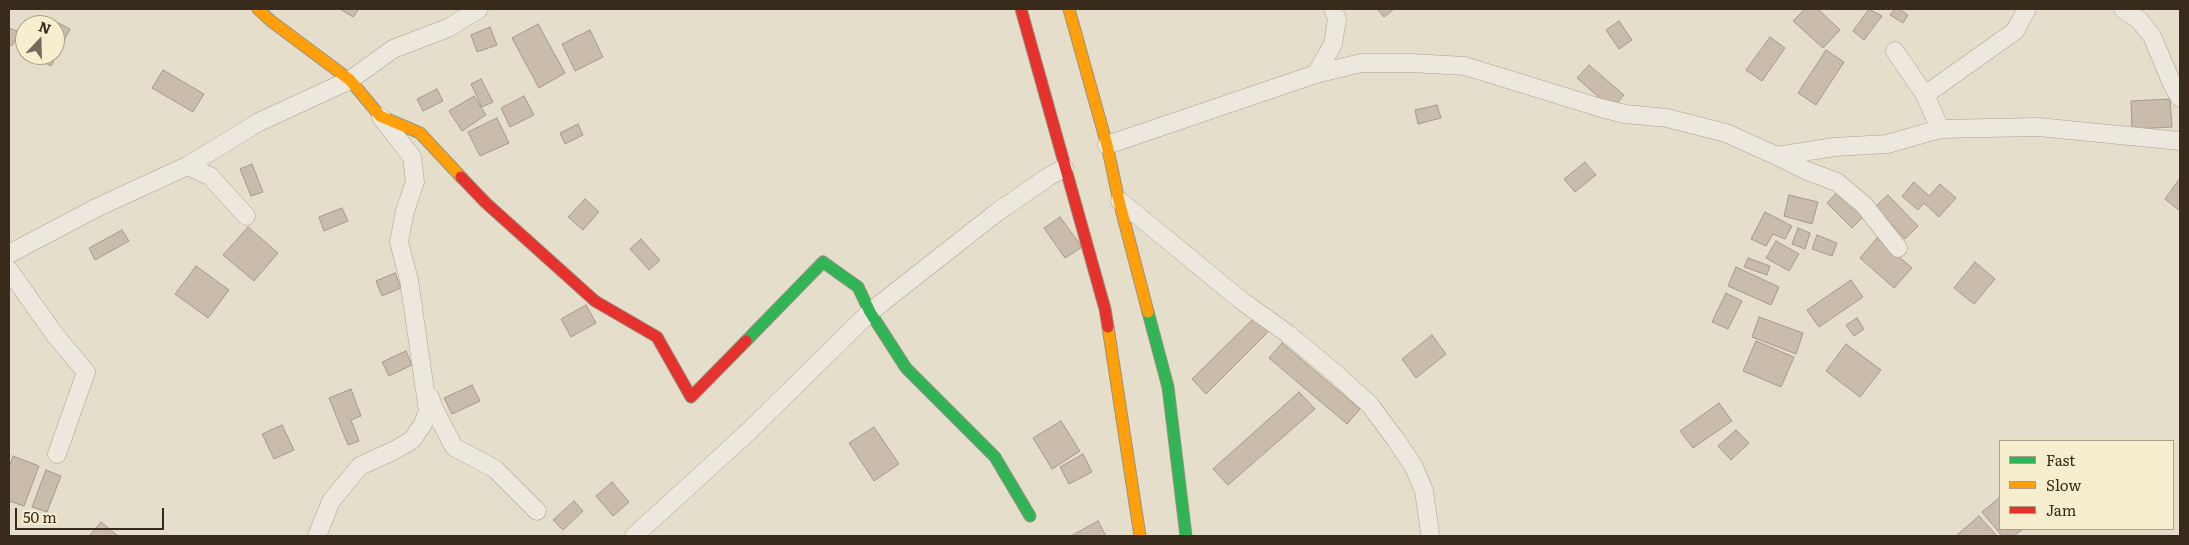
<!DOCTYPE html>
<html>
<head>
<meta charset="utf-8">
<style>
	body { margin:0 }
	#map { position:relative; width:2189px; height:545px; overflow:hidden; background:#e5decb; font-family:Literata,serif }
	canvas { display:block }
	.frame { position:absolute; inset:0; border:10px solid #382b1c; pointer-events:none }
	.legend { position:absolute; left:1999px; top:440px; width:175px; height:90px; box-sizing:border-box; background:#f7edcf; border:1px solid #ab9f87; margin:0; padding:6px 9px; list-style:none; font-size:15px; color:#382b1c }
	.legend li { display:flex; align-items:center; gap:10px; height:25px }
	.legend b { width:25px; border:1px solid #ab9f87 }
	.north { position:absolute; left:15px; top:15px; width:50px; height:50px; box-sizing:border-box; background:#f7edcf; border:1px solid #ab9f87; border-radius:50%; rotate:21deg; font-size:14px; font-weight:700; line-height:20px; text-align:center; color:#382b1c }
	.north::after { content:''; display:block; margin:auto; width:18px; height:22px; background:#756a59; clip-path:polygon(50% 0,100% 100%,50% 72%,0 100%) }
	.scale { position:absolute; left:15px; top:508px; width:149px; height:22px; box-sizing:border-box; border:2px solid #382b1c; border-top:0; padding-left:6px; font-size:15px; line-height:18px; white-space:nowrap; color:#382b1c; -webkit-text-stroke:4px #f7edcf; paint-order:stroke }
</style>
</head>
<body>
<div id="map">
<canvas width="2189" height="545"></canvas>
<div class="frame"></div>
<ul class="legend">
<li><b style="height:6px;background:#30b455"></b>Fast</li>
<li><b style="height:6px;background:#ff9f0a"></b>Slow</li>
<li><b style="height:6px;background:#e5322d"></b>Jam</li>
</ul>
<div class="north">N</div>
<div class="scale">50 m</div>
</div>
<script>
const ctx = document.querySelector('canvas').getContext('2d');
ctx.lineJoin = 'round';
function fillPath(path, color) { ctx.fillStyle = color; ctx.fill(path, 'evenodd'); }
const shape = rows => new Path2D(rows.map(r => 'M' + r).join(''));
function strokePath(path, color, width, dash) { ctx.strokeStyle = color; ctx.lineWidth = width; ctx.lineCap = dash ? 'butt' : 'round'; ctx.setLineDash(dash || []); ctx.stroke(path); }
const building = shape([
	[340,9,359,9,353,17,340,9],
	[1377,9,1394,9,1384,17,1377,9],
	[1805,9,1818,9,1840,30,1823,48,1793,21,1805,9],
	[1869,9,1882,16,1864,40,1853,31,1869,9],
	[1895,9,1899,9,1908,15,1903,23,1890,15,1895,9],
	[47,17,70,29,51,66,30,55,55,55,55,25,43,25,47,17],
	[1619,21,1632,40,1619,49,1606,30,1619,21],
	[538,24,565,73,539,88,512,38,538,24],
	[490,27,497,45,477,52,471,35,490,27],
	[9,28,19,32,12,46,9,44,9,28],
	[590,30,603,57,575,71,562,44,590,30],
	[1770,37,1785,48,1762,81,1746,70,1770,37],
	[1826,50,1844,62,1816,105,1798,93,1826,50],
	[1589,65,1624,95,1612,109,1577,78,1589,65],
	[163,70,204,94,193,112,152,88,163,70],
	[481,79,493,102,482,107,471,84,481,79],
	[437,89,443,101,423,111,417,99,437,89],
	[474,96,486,115,462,131,449,111,474,96],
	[524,96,534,115,510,127,501,108,524,96],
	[2170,99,2172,127,2132,129,2131,101,2170,99],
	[1437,105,1441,118,1418,124,1415,110,1437,105],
	[497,118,509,143,480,156,468,132,497,118],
	[578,124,583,135,565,144,560,133,578,124],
	[1585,162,1596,175,1575,192,1564,179,1585,162],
	[252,164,263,192,251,196,240,169,252,164],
	[2180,178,2180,211,2165,199,2180,178],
	[1914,182,1929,196,1940,184,1956,198,1939,217,1924,203,1918,210,1902,196,1914,182],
	[1841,188,1867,213,1852,228,1827,203,1841,188],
	[1789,195,1818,202,1812,224,1784,216,1789,195],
	[1888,195,1918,226,1905,239,1875,207,1888,195],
	[585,199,599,212,583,230,568,217,585,199],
	[342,208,348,221,324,231,319,217,342,208],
	[1765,212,1792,226,1785,239,1773,234,1766,246,1751,239,1765,212],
	[1060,217,1082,247,1065,258,1044,228,1060,217],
	[248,227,278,253,254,281,223,255,248,227],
	[1798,228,1810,233,1805,249,1792,244,1798,228],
	[122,230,129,241,95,260,89,248,122,230],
	[1817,235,1837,243,1832,256,1812,249,1817,235],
	[1877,238,1912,268,1894,288,1860,258,1877,238],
	[641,239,660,260,649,270,630,249,641,239],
	[1776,241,1799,254,1789,271,1766,258,1776,241],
	[1748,258,1770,266,1767,275,1744,267,1748,258],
	[1975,262,1995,279,1974,304,1954,288,1975,262],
	[196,266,229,290,208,318,175,294,196,266],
	[1736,267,1779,287,1771,305,1728,286,1736,267],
	[395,273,401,288,382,296,376,281,395,273],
	[1851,280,1863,297,1819,327,1807,310,1851,280],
	[1726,293,1742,301,1728,329,1712,322,1726,293],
	[586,305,596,323,571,337,561,319,586,305],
	[1255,317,1269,331,1206,394,1192,379,1255,317],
	[1759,317,1803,333,1796,354,1752,337,1759,317],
	[1857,318,1864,329,1854,336,1846,325,1857,318],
	[1432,335,1446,354,1416,378,1402,359,1432,335],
	[1756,341,1794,357,1781,387,1743,371,1756,341],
	[1282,343,1360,409,1347,424,1269,358,1282,343],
	[1846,344,1881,370,1860,397,1826,371,1846,344],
	[406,351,412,365,389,376,382,362,406,351],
	[472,385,480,401,452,414,444,398,472,385],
	[351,389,361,416,351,420,359,441,348,445,329,398,351,389],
	[1299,392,1315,409,1228,485,1213,469,1299,392],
	[1719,403,1732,421,1693,448,1680,431,1719,403],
	[1061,421,1080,451,1052,469,1033,438,1061,421],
	[282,425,294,450,274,459,262,434,282,425],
	[874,427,899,464,874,481,849,443,874,427],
	[1736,430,1749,443,1731,460,1718,446,1736,430],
	[1083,454,1092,472,1069,484,1060,467,1083,454],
	[13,456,39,466,24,506,9,501,9,468,13,456],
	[46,470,61,476,47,512,32,507,46,470],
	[612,482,629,502,613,516,596,496,612,482],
	[2000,497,2000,529,2023,529,2014,536,2002,536,1982,512,2000,497],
	[574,501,583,511,563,530,553,520,574,501],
	[1979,516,1997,536,1956,536,1979,516],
	[1098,521,1106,536,1071,536,1098,521],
	[101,522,118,536,89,536,101,522]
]);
const street = shape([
	[2123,9,2139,20,2152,36,2173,86,2180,98],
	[1895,51,1925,95],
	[1316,74,1333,44,1337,19,1333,9],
	[1940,129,1925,95,2015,31,2027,9],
	[1107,145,1316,74,1361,63,1411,63,1465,66,1601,108,1625,114,1667,118,1726,133,1777,156,1834,147,1887,144,1940,129,2038,127,2180,141],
	[1777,156,1807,171,1837,182,1864,205,1898,248],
	[187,166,210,176,246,216],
	[1120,201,1242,301,1288,334,1335,373,1370,405,1396,440,1414,467,1424,491,1430,533],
	[9,254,96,208,187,166,259,122,350,80,393,49,448,28,479,9],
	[9,270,55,335,86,372,57,454],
	[430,397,433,407,454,447,495,469,537,511],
	[317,536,331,501,360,466,395,450,412,440,423,424,428,411,409,280,399,242,405,211,415,182,412,157,381,117],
	[634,536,746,434,870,312,996,213,1048,177,1064,168]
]);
const fast = shape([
	[1148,312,1168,387,1186,536],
	[746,341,823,262,858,287,870,312,906,368,995,457,1030,516]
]);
const slow = shape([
	[258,9,271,21,350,80,380,116,420,133,461,177],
	[1069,9,1107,145,1119,201,1148,312],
	[1108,327,1140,536]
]);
const jam = shape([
	[1021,9,1105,309,1108,327],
	[461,177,486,203,595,301,657,337,691,397,746,341]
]);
fillPath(building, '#c9bcab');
strokePath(building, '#a5998a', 1);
strokePath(street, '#aaa295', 19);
strokePath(fast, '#999284', 13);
strokePath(slow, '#999284', 13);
strokePath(jam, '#999284', 13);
strokePath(street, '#ece8dd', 18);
strokePath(fast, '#30b455', 11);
strokePath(slow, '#ff9f0a', 11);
strokePath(jam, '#e5322d', 11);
</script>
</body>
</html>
